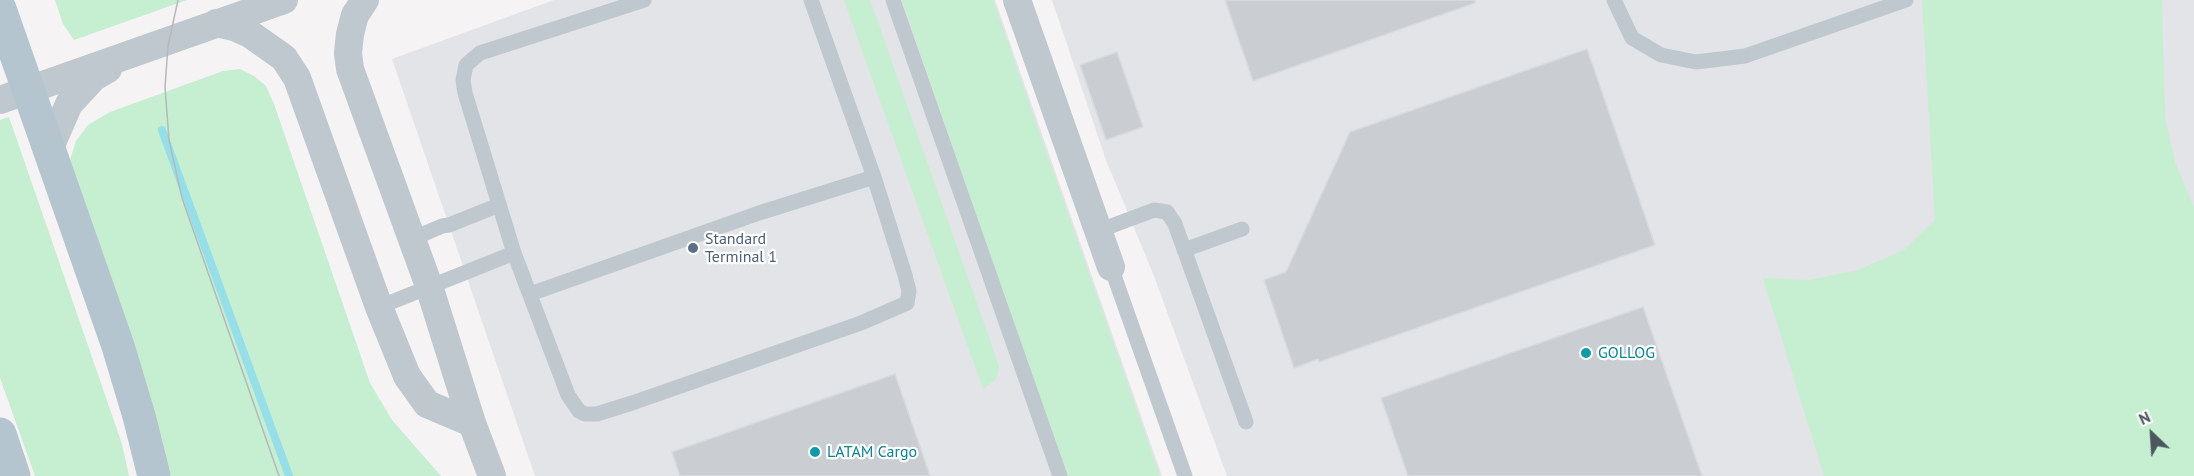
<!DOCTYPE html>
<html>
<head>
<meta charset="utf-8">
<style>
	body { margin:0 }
	#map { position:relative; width:2194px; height:476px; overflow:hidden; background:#f5f3f3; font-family:"PT Sans",sans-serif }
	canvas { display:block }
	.north { position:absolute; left:2122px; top:404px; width:60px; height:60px; -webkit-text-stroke:4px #fff; paint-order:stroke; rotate:335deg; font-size:16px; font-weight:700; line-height:24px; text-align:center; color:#4b585f }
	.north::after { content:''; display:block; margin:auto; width:21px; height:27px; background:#4b585f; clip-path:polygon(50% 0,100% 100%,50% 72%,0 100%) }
</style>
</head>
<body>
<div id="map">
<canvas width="2194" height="476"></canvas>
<div class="north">N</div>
</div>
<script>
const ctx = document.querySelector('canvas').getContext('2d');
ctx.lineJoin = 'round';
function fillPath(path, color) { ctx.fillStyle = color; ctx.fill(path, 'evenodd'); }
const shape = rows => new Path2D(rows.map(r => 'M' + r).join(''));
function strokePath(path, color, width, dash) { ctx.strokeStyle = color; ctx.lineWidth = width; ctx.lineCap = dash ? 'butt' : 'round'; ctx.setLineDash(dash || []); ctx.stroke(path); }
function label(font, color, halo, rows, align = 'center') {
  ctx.font = font + ' "PT Sans",sans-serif'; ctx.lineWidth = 4.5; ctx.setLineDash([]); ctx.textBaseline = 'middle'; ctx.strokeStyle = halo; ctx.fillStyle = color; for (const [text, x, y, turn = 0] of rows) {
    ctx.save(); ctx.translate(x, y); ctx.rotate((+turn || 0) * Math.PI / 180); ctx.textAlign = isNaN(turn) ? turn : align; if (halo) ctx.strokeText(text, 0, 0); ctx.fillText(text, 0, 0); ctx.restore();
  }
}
const airport = shape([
	[554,0,995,0,1162,476,535,476,392,59],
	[1052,0,2194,0,2194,476,1227,476,1154,276,1106,160]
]);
const green = shape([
	[55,0,187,0,74,40,63,24],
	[844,0,870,0,999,366,996,379,983,389],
	[902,0,993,0,1160,476,1066,476],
	[1922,0,2162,0,2165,117,2175,162,2194,208,2194,476,1824,476,1763,278,1809,280,1858,270,1904,250,1935,220],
	[240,69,254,76,266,86,274,104,370,383,392,420,441,476,170,476,70,160,76,141,88,125,110,112,223,71],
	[9,117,122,444,129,476,35,476,0,378,0,120]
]);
const stream = shape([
	[162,130,289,476]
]);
const building = shape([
	[1225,0,1475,0,1475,3,1253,81,1225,0],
	[1587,49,1655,245,1319,362,1318,359,1294,368,1264,280,1286,272,1350,132,1587,49],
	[1117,52,1143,127,1106,140,1080,65,1117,52],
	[1643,307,1702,476,1408,476,1381,398,1643,307],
	[895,374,930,476,680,476,672,452,895,374]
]);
const lane = shape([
	[644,0,480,53,466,65,463,80,465,93,514,253,568,395,579,411,585,414,597,414,635,402,861,323,907,303,909,291,905,275,874,177,811,0],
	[893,0,1060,476],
	[1614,0,1632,38,1661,55,1696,62,1745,56,1906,0],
	[1098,231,1154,210,1167,212,1175,224,1246,422],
	[412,239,442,226,449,225,499,205],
	[1184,250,1242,229],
	[1111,267,1185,476],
	[530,294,759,213,874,177],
	[379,307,514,253]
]);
const street = shape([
	[365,0,355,15,350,34,348,53,350,69,429,286,472,423,492,476],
	[1017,0,1111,267],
	[216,23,234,27,250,34,284,58,297,78,379,307,407,376,427,404,472,423],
	[0,100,284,0],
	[49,150,69,104,94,77,108,69]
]);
const primary = shape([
	[0,9,118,346,139,416,154,476],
	[0,434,14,476]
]);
const tram = shape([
	[178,0,168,46,165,87,169,140,182,198,279,476]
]);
const markers = [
	[693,248,6,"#5c6f8a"],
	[1586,353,6,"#0f9aa8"],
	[815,452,6,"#0f9aa8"]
];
const serviceNames = [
	["Standard",705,239],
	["Terminal 1",705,257]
];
const cultureNames = [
	["GOLLOG",1598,353],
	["LATAM Cargo",827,452]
];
fillPath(airport, '#e2e4e7');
fillPath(green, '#c6eed1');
strokePath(stream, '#96dfe8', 8);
fillPath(building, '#caced2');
strokePath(building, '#d7dade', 1.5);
strokePath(lane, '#bfc8ce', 15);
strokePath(street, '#bfc8ce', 28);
strokePath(primary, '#b5c5cf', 33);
strokePath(tram, '#b5b9bc', 1.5);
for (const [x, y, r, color] of markers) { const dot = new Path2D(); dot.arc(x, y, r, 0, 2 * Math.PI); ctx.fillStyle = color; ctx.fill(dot); strokePath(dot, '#fff', 2); }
label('16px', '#4e5e75', '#fff', serviceNames, 'left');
label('16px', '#0d838f', '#fff', cultureNames, 'left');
</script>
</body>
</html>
